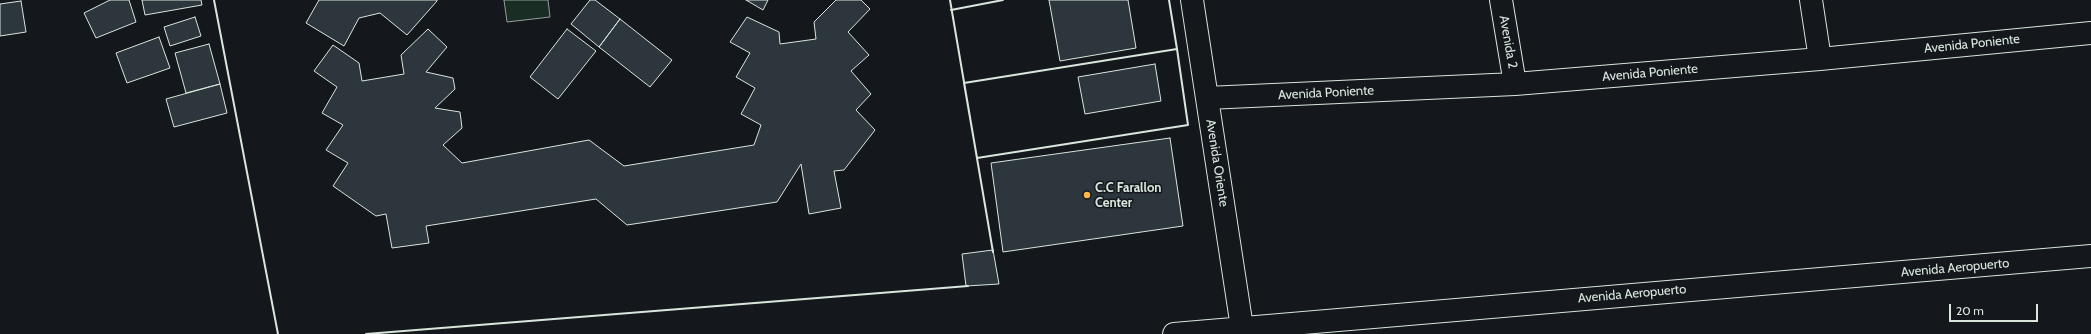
<!DOCTYPE html>
<html>
<head>
<meta charset="utf-8">
<style>
	body { margin:0 }
	#map { position:relative; width:2091px; height:334px; overflow:hidden; background:#14181c; font-family:Cabin,sans-serif }
	canvas { display:block }
	.scale { position:absolute; left:1949px; top:304px; width:89px; height:18px; box-sizing:border-box; border:2px solid #d8e6dc; border-top:0; padding-left:5px; font-size:12px; line-height:14px; white-space:nowrap; color:#d8e6dc; -webkit-text-stroke:3px #14181c; paint-order:stroke }
</style>
</head>
<body>
<div id="map">
<canvas width="2091" height="334"></canvas>
<div class="scale">20 m</div>
</div>
<script>
const ctx = document.querySelector('canvas').getContext('2d');
ctx.lineJoin = 'round';
function fillPath(path, color) { ctx.fillStyle = color; ctx.fill(path, 'evenodd'); }
const shape = rows => new Path2D(rows.map(r => 'M' + r).join(''));
function strokePath(path, color, width, dash) { ctx.strokeStyle = color; ctx.lineWidth = width; ctx.lineCap = dash ? 'butt' : 'round'; ctx.setLineDash(dash || []); ctx.stroke(path); }
function label(font, color, halo, rows, align = 'center') {
  ctx.font = font + ' Cabin,sans-serif'; ctx.lineWidth = 3; ctx.setLineDash([]); ctx.textBaseline = 'middle'; ctx.strokeStyle = halo; ctx.fillStyle = color; for (const [text, x, y, turn = 0] of rows) {
    ctx.save(); ctx.translate(x, y); ctx.rotate((+turn || 0) * Math.PI / 180); ctx.textAlign = isNaN(turn) ? turn : align; if (halo) ctx.strokeText(text, 0, 0); ctx.fillText(text, 0, 0); ctx.restore();
  }
}
const green = shape([
	[504,0,548,0,550,17,507,22,504,0]
]);
const building = shape([
	[110,0,129,0,136,22,96,38,84,13,110,0],
	[142,0,201,0,202,5,145,15,142,0],
	[319,0,437,0,437,1,407,35,380,13,359,18,344,46,306,23,319,0],
	[590,0,595,0,620,19,599,47,571,24,590,0],
	[746,0,768,0,763,10,746,0],
	[836,0,861,0,870,9,848,32,869,55,851,71,871,94,856,110,875,130,844,170,834,171,841,208,809,214,801,164,777,202,627,225,596,199,426,226,429,243,392,248,386,214,376,216,333,186,348,163,326,150,343,125,322,113,337,87,314,71,333,45,359,63,362,81,404,74,401,55,428,29,447,47,426,72,453,78,455,89,435,108,460,112,462,128,443,145,462,163,589,140,624,166,754,145,761,125,741,114,755,88,736,77,750,53,730,42,747,17,779,32,780,44,816,39,814,22,836,0],
	[1049,0,1128,0,1136,48,1060,61,1049,0],
	[21,1,26,32,0,36,0,4,21,1],
	[195,17,201,36,170,46,164,27,195,17],
	[620,19,672,60,650,87,599,47,620,19],
	[567,29,596,51,558,99,530,77,567,29],
	[159,37,170,68,127,83,116,53,159,37],
	[209,44,220,84,186,93,175,53,209,44],
	[1155,64,1161,101,1085,114,1078,77,1155,64],
	[220,84,227,113,174,127,166,99,220,84],
	[1170,138,1183,226,1003,252,991,163,1170,138],
	[993,250,999,284,966,286,962,254,993,250]
]);
const minor = shape([
	[1192,0,1243,334],
	[1501,0,1515,84],
	[1811,0,1820,59],
	[1207,98,1515,84,1820,59,2091,33],
	[1174,334,2091,256]
]);
const wall = shape([
	[214,0,278,334],
	[950,0,993,252],
	[1169,0,1177,49],
	[951,10,1003,0],
	[1177,49,1188,125,977,158,964,83,1177,49],
	[366,334,968,286]
]);
const markers = [
	[1087,195,4,"#ffb74d"]
];
const streetNames = [
	["Avenida 2",1508,42,80],
	["Avenida Poniente",1972,44,-6],
	["Avenida Poniente",1650,73,-5],
	["Avenida Poniente",1326,93,-3],
	["Avenida Oriente",1217,163,81],
	["Avenida Aeropuerto",1955,268,-5],
	["Avenida Aeropuerto",1632,294,-5]
];
const poiNames = [
	["C.C Farallon",1095,188],
	["Center",1095,203]
];
fillPath(green, '#1a2d24');
strokePath(green, '#939e99', 1);
fillPath(building, '#2c363c');
strokePath(building, '#d8e6dc', 1);
strokePath(minor, '#d8e6dc', 24);
strokePath(minor, '#14181c', 22);
strokePath(wall, '#d8e6dc', 2);
for (const [x, y, r, color] of markers) { const dot = new Path2D(); dot.arc(x, y, r, 0, 2 * Math.PI); ctx.fillStyle = color; ctx.fill(dot); strokePath(dot, '#14181c', 1.5); }
label('13px', '#d8e6dc', '#14181c', streetNames);
label('bold 13px', '#d8e6dc', '#14181c', poiNames, 'left');
</script>
</body>
</html>
